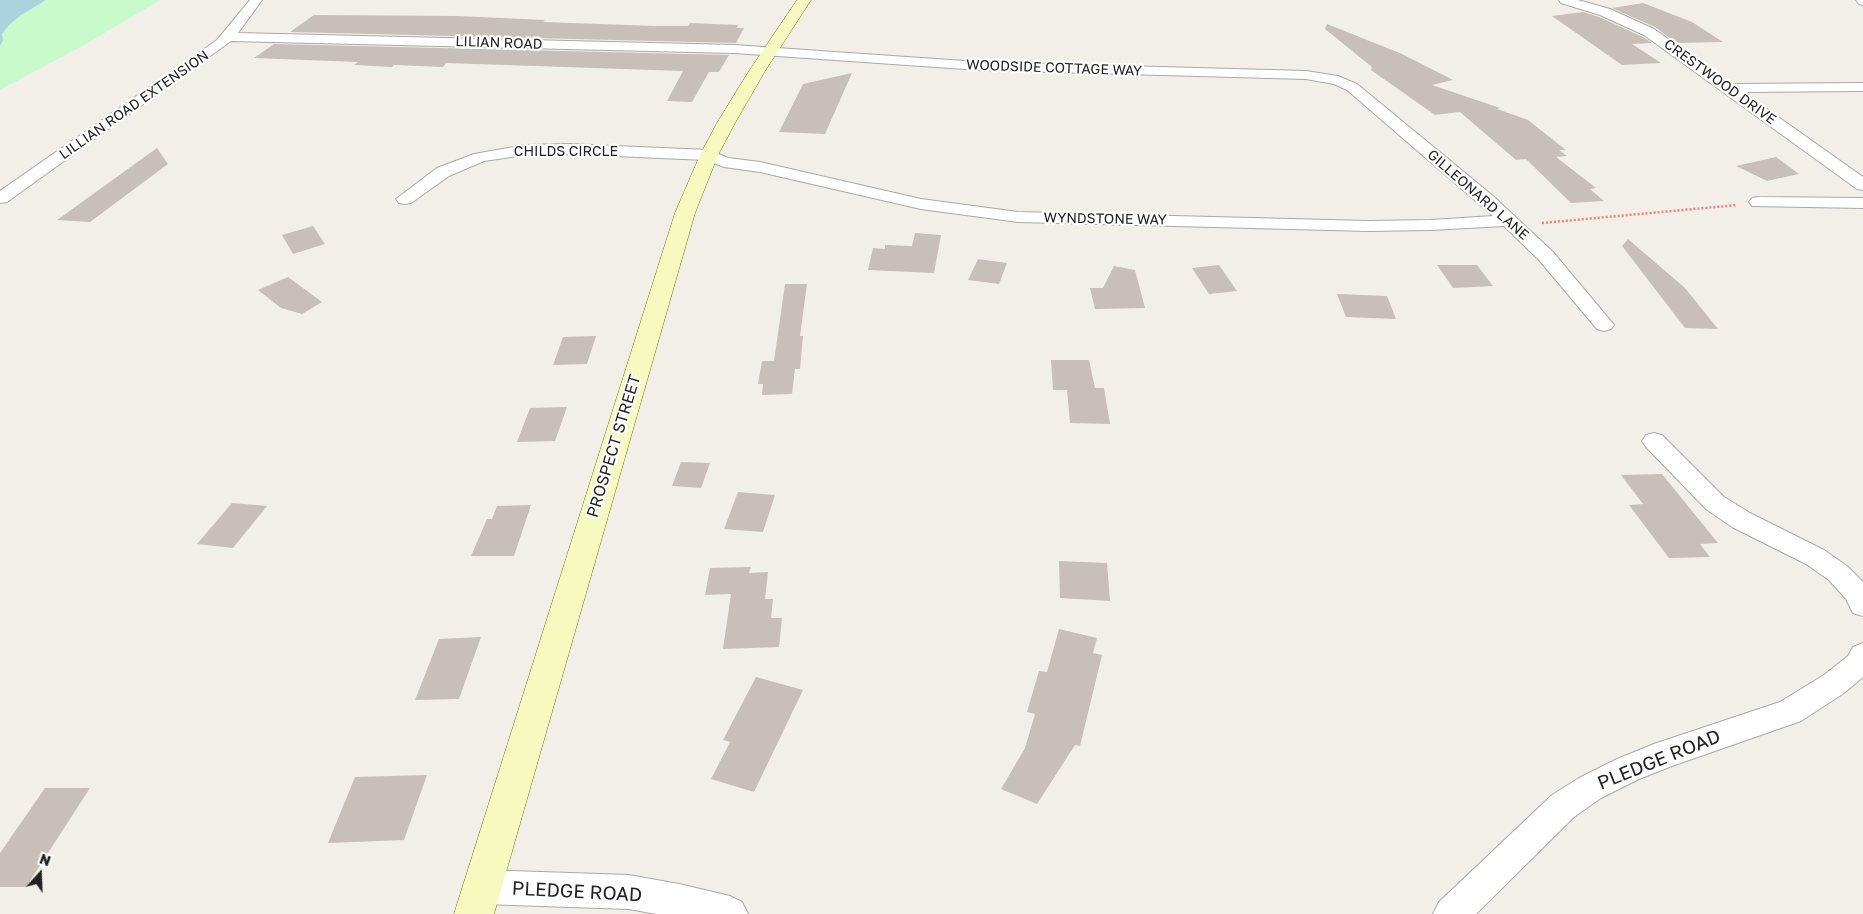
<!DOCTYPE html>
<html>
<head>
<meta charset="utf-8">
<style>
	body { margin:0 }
	#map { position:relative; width:1863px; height:914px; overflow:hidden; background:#f2efe9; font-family:"Golos Text",sans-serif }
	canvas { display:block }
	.north { position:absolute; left:15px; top:849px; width:50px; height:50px; -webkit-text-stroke:4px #fff; paint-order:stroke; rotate:20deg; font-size:14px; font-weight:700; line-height:20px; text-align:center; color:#222 }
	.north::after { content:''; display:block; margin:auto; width:18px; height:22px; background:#222; clip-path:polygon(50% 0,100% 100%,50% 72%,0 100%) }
</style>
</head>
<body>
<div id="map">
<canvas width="1863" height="914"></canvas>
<div class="north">N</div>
</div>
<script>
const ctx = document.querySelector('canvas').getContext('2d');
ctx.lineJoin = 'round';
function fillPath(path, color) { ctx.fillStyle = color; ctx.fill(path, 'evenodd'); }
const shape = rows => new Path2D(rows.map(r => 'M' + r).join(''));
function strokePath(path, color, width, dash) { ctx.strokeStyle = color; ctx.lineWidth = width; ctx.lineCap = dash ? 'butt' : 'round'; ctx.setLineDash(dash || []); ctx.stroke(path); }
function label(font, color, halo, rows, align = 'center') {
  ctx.font = font + ' "Golos Text",sans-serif'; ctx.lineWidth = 4.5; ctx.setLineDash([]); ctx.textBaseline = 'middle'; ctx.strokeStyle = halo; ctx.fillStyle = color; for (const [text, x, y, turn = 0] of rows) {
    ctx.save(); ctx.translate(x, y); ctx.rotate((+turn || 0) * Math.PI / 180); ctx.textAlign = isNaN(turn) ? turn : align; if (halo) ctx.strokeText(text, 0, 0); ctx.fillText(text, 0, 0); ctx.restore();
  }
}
const park = shape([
	[34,0,160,0,84,45,0,90,0,18]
]);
const water = shape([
	[0,0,46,0,21,15,9,25,2,34,3,40,0,46]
]);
const building = shape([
	[1643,3,1692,22,1723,42,1676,43,1655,27,1612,8],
	[1583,12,1599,17,1643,37,1652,43,1632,44,1661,63,1622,65,1552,16],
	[314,15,458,16,545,20,543,22,656,26,688,26,690,23,738,25,737,28,744,28,736,43,290,32],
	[1327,24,1402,54,1453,80,1432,85,1500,108,1497,109,1528,120,1566,150,1559,150,1567,156,1556,157,1596,188,1590,189,1604,201,1571,203,1526,159,1516,160,1460,112,1435,115,1371,70,1372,67,1325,29],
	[274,44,729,55,719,72,709,72,692,102,667,101,683,71,446,63,443,67,394,65,392,67,354,65,358,62,254,58],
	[852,73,825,134,779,132,803,84],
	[157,148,168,164,90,222,57,220],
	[1776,157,1799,174,1767,181,1736,166],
	[313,226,325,244,293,254,282,235],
	[915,233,941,235,934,273,868,270,873,248,885,249,885,245,912,246],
	[1628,239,1685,288,1718,329,1685,328,1622,246],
	[978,259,1007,263,999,284,968,280],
	[1219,265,1237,291,1209,294,1192,268],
	[1437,265,1477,265,1493,286,1453,288],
	[1114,266,1135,270,1145,308,1095,309,1090,288,1103,288],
	[288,277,322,302,302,314,281,308,258,290],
	[785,284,807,284,800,336,803,336,800,369,795,369,792,394,762,395,763,384,758,384,762,361,774,361],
	[1337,294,1387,296,1396,319,1346,317],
	[596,336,587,364,553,365,563,337],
	[1051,360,1089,360,1095,388,1104,388,1110,424,1070,423,1067,390,1053,390],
	[567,407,555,441,517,442,530,408],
	[681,462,710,463,701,488,672,486],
	[1662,474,1718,543,1700,544,1710,557,1669,558,1629,505,1643,504,1621,475],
	[738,492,775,495,763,532,724,529],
	[232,503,267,506,233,548,197,544],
	[531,505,514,556,471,556,487,519,492,519,497,506],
	[1059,561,1107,563,1110,601,1060,598],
	[751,567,749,573,768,572,765,599,773,599,771,618,782,618,779,647,723,649,731,594,705,595,710,568],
	[1059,629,1097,638,1093,653,1102,655,1080,746,1075,745,1037,804,1001,789,1025,748,1035,714,1027,712,1039,671,1047,672],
	[481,637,459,699,415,700,439,639],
	[756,677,803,690,754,792,711,779,730,742,723,740],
	[427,775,404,840,328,843,355,777],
	[45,788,90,788,26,887,0,887,0,853]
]);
const path = shape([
	[1542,223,1737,205]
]);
const street = shape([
	[250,0,262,0,238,33,734,45,979,62,1306,71,1338,76,1357,84,1493,196,1553,252,1614,325,1611,329,1604,331,1597,329,1539,260,1504,226,1431,230,1368,231,1018,222,921,209,760,172,724,167,706,160,570,154,525,155,484,161,449,176,411,203,405,204,399,203,396,199,437,168,474,154,525,145,570,144,709,150,728,158,760,162,921,199,1018,212,1368,221,1431,220,1493,216,1347,90,1334,84,1306,79,979,70,734,53,231,41,7,202,0,203,0,191,217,40,250,0],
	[1559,0,1578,0,1610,9,1654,29,1731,84,1863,83,1863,91,1743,92,1863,177,1863,190,1857,189,1644,35,1600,15,1561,3,1559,0],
	[1856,0,1863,0,1863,5,1859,4,1856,0],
	[1758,197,1863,198,1863,208,1752,206,1749,202,1752,198,1758,197],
	[1654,433,1662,435,1724,497,1750,513,1824,550,1847,566,1863,582,1863,616,1853,613,1846,599,1829,580,1806,564,1732,527,1706,509,1646,447,1642,441,1646,435,1654,433],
	[1863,643,1863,677,1844,693,1801,721,1672,766,1639,779,1601,798,1574,817,1476,914,1433,914,1439,902,1552,795,1579,778,1617,759,1654,744,1780,702,1824,675,1848,656,1853,647,1863,643],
	[482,870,629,875,679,884,730,896,742,902,748,914,656,914,629,909,482,904,470,899,465,887,470,875,482,870]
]);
const secondary = shape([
	[797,0,811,0,765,71,735,123,718,155,695,213,494,914,454,914,675,213,700,155,717,123,749,71,797,0]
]);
const farStreetnames = [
	["LILIAN ROAD",499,43,2],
	["WOODSIDE COTTAGE WAY",1054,68,2],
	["CRESTWOOD DRIVE",1720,82,36],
	["LILLIAN ROAD EXTENSION",134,105,-35],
	["CHILDS CIRCLE",566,152],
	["GILLEONARD LANE",1478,195,41],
	["WYNDSTONE WAY",1105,219,1]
];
const streetNames = [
	["PROSPECT STREET",614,446,-73]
];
const nearStreetnames = [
	["PLEDGE ROAD",1659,760,-22],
	["PLEDGE ROAD",577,892,3]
];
fillPath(park, '#c8facc');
fillPath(water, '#aad3df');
fillPath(building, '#c7bfb8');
strokePath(street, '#a9a9a9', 2);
strokePath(secondary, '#707d05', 1);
strokePath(path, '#fa8072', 2.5, [2, 2]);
fillPath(street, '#fff');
fillPath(secondary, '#f7fabf');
label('14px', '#222', '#fff', farStreetnames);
label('16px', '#222', '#fff', streetNames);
label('19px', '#222', '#fff', nearStreetnames);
</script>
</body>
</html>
